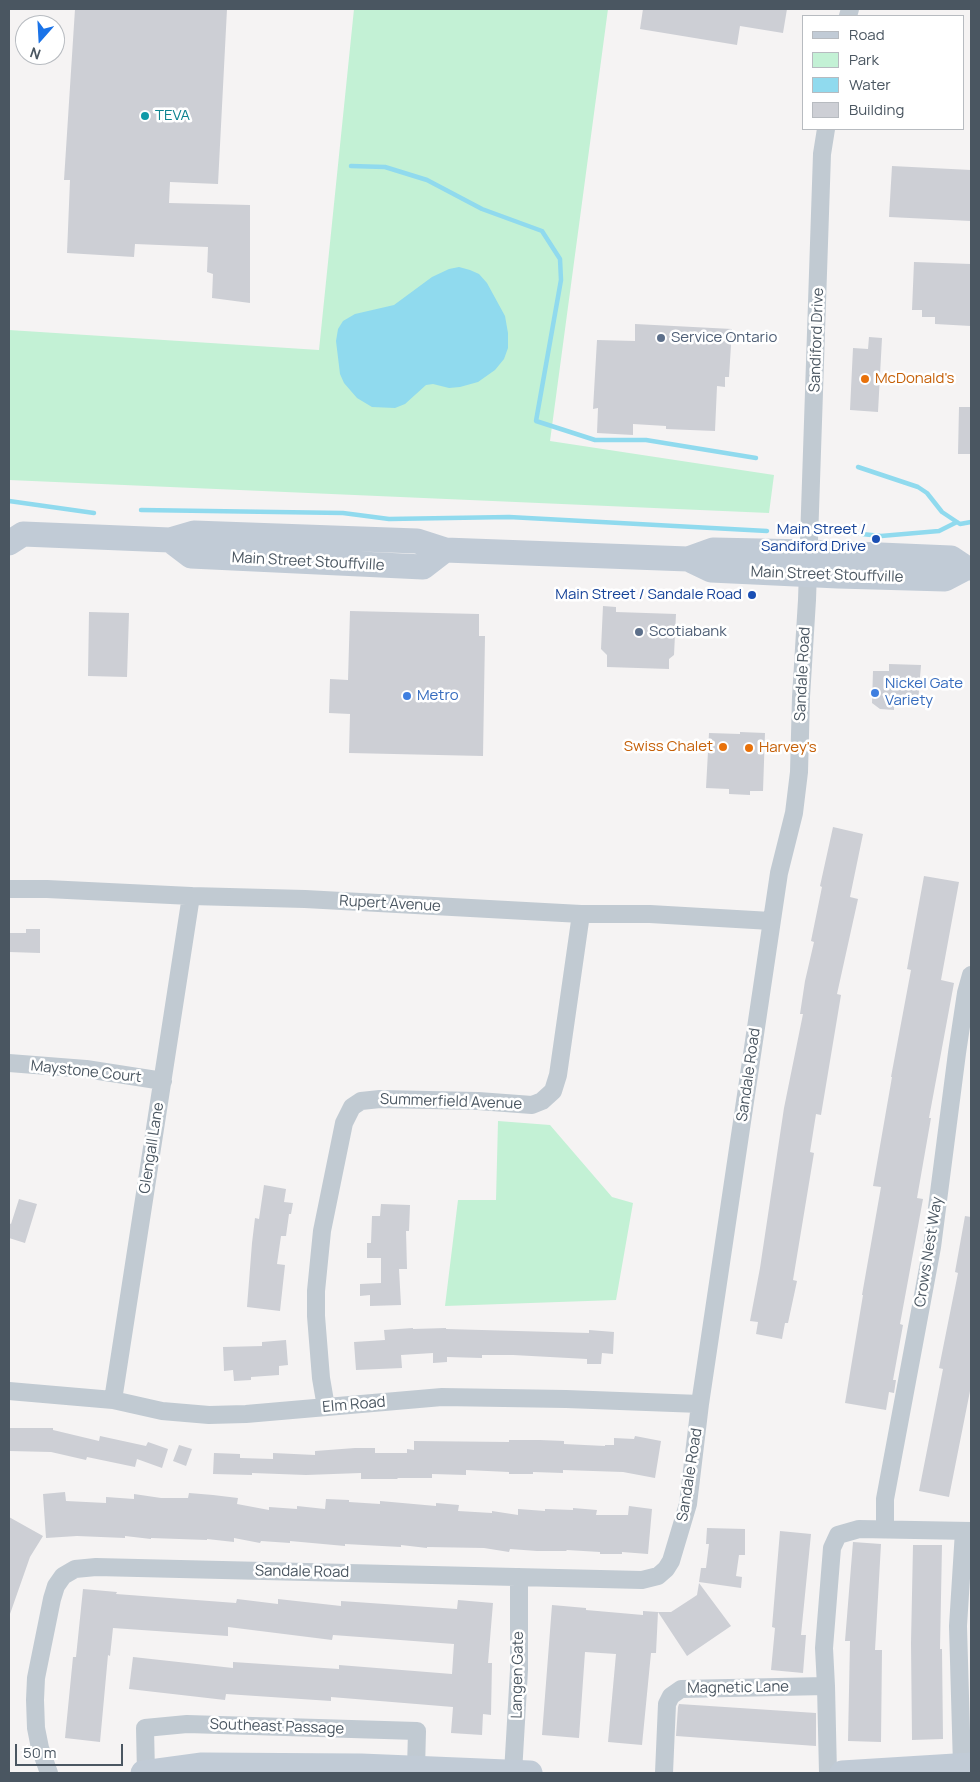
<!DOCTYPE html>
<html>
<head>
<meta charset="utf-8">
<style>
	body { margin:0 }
	#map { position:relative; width:980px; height:1782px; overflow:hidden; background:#f5f3f3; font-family:Manrope,sans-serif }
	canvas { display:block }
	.frame { position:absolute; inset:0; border:10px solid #4a5661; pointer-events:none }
	.legend { position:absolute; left:802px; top:15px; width:162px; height:115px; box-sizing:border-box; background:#fff; border:1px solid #b7bbc0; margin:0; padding:6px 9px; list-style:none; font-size:15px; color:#4a5661 }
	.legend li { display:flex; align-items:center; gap:10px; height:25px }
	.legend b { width:25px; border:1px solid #b7bbc0 }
	.north { position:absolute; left:15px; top:15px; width:50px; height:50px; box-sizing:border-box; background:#fff; border:1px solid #b7bbc0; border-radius:50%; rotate:199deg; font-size:14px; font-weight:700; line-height:20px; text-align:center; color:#4a5661 }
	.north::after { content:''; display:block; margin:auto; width:18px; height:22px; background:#1a73e8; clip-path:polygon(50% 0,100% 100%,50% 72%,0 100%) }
	.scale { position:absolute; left:15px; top:1744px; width:108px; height:22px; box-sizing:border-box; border:2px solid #4a5661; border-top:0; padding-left:6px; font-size:15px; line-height:18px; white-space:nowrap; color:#4a5661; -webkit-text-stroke:4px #fff; paint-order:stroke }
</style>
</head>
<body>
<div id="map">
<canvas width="980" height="1782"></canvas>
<div class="frame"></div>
<ul class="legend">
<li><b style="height:6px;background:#c1cbd6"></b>Road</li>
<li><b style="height:14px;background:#c3f1d5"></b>Park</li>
<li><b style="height:14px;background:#90daee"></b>Water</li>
<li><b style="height:14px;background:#cdcfd5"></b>Building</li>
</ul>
<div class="north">N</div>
<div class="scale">50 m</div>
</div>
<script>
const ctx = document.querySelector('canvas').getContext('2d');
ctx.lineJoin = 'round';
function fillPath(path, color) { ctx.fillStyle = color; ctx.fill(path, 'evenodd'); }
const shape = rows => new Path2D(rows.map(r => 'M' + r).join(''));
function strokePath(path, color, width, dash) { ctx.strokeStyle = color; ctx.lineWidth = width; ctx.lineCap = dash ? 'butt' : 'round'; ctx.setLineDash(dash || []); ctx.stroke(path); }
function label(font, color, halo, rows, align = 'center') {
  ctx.font = font + ' Manrope,sans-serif'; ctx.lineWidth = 5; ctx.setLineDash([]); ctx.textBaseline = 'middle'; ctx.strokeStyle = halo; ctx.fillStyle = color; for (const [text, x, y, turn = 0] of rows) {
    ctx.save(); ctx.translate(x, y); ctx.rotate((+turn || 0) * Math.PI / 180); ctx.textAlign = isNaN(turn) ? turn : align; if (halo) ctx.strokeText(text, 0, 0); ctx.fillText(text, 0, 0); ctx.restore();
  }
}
const green = shape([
	[354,9,608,9,550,441,774,475,769,513,9,480,9,330,319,350],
	[498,1121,550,1125,612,1197,633,1203,616,1300,445,1306,458,1200,496,1200]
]);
const water = shape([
	[459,267,470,270,479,274,487,283,505,316,508,333,508,348,504,359,495,370,478,382,460,387,449,388,433,384,426,385,405,404,395,408,372,407,357,398,344,383,340,374,336,341,338,329,343,321,355,314,394,305,432,277,449,269]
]);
const stream = shape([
	[351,166,385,167,427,180,482,209,542,231,560,259,561,280,536,421,595,440,646,440,756,458],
	[858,467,918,487,927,493,942,512,960,524,971,522],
	[9,501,94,513],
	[141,510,343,513,389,519,509,517,767,531],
	[852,533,881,536,939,531,957,522]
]);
const building = shape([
	[75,9,227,9,218,184,170,182,169,203,250,205,250,303,212,298,213,274,207,272,208,247,135,244,134,257,67,253,70,180,64,180],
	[643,9,787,9,783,33,740,26,737,45,640,29],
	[892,166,971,170,971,221,889,217],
	[914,262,971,264,971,326,935,324,935,317,922,317,922,310,912,310],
	[635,324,732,329,729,377,725,377,725,387,717,386,715,431,666,429,666,426,633,424,633,435,597,433,598,408,593,409,597,340,635,341],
	[869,337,882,338,878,412,850,410,853,348,868,349],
	[959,407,971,407,971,454,958,454],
	[603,606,616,607,616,612,676,614,674,655,669,659,669,669,607,667,607,655,601,649],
	[350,611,479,614,479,636,485,636,483,756,349,753,350,714,329,713,330,679,348,680],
	[89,612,129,613,127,677,88,676],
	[889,664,921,665,918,703,894,703,894,710,880,709,872,703,873,671,889,671],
	[740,732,765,733,763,791,750,791,750,795,729,794,729,789,706,788,709,733,740,734],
	[833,827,863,834,850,897,858,899,837,994,841,995,821,1115,816,1114,810,1152,814,1153,793,1280,797,1281,788,1323,785,1323,782,1339,756,1334,758,1322,750,1321,760,1268,784,1108,803,1014,800,1014,805,981,814,942,811,941,822,887,820,886],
	[924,876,959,882,941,980,954,983,929,1118,931,1118,917,1198,923,1199,900,1324,903,1325,893,1380,896,1380,894,1393,889,1392,886,1410,845,1403,863,1295,862,1295,881,1187,873,1186,892,1077,891,1077,911,970,907,969],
	[26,929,40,929,40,953,9,952,9,933,26,933],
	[264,1185,286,1189,284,1202,293,1203,291,1214,289,1214,286,1236,281,1236,277,1264,285,1265,280,1311,247,1307,252,1243,255,1218,259,1219],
	[19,1199,37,1204,25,1243,9,1238,9,1223,11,1224],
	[381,1204,410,1205,409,1231,406,1231,407,1269,399,1269,401,1305,370,1306,370,1295,360,1296,360,1284,381,1283,381,1258,367,1258,367,1243,371,1243,372,1216,380,1216],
	[965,1216,971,1217,971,1386,949,1497,919,1491,943,1369,939,1368,958,1273,955,1272],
	[413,1328,413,1329,446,1328,446,1329,589,1333,589,1330,614,1332,613,1354,602,1353,601,1364,587,1364,587,1359,513,1355,482,1355,482,1358,447,1357,447,1362,433,1363,433,1353,401,1355,402,1368,356,1370,354,1342,385,1340,384,1330],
	[286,1340,288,1365,279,1366,279,1375,251,1377,251,1380,234,1381,233,1370,224,1371,223,1347,262,1346,262,1342],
	[9,1428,53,1428,53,1430,99,1441,100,1436,146,1446,148,1442,168,1449,162,1468,137,1459,135,1467,87,1457,86,1460,51,1452,9,1451],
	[635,1436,661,1441,655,1478,623,1472,563,1470,563,1473,533,1472,533,1474,509,1474,509,1472,466,1470,466,1475,432,1474,432,1478,398,1478,397,1479,361,1479,361,1473,306,1475,252,1473,252,1475,213,1474,214,1453,240,1454,240,1458,273,1459,273,1453,315,1455,315,1451,355,1448,375,1448,375,1453,407,1453,407,1449,414,1450,414,1441,509,1442,509,1440,540,1440,564,1441,564,1444,605,1446,605,1445,614,1445,614,1438,634,1439],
	[179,1445,192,1449,186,1466,173,1461],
	[65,1492,66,1501,106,1503,106,1497,134,1499,134,1494,161,1498,188,1498,189,1493,213,1495,238,1498,237,1504,269,1510,269,1507,297,1509,297,1506,325,1509,326,1499,349,1500,349,1502,380,1504,380,1501,436,1506,436,1503,459,1505,458,1511,492,1513,492,1511,518,1515,518,1509,545,1511,545,1509,573,1510,573,1508,597,1510,596,1515,628,1515,629,1506,652,1509,648,1554,622,1552,622,1554,600,1554,600,1552,567,1550,566,1551,537,1551,510,1549,509,1552,484,1548,427,1547,427,1548,401,1545,401,1547,345,1544,345,1546,290,1541,290,1543,261,1541,260,1543,234,1538,234,1542,207,1539,207,1540,151,1538,151,1539,125,1536,125,1538,77,1536,46,1538,43,1494],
	[9,1517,43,1536,30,1557,10,1614,9,1614],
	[707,1528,745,1529,745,1555,739,1555,736,1576,742,1577,741,1588,699,1582,701,1568,706,1568,709,1544,706,1544],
	[780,1531,811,1534,801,1635,806,1635,803,1673,771,1670,775,1628,772,1627],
	[853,1542,881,1544,875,1650,882,1650,881,1742,848,1741,850,1641,845,1641],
	[913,1545,942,1545,940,1649,942,1649,943,1739,912,1740,911,1643],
	[699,1583,731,1626,687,1656,658,1612,671,1612,691,1599,697,1595],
	[83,1589,117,1592,116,1594,236,1603,237,1599,278,1604,278,1599,341,1606,341,1601,457,1609,458,1600,493,1603,488,1663,492,1663,491,1715,483,1714,482,1735,451,1733,453,1707,331,1697,331,1701,226,1694,225,1700,129,1689,133,1657,233,1668,233,1662,339,1669,339,1665,452,1674,454,1644,333,1635,332,1640,228,1627,228,1636,113,1628,110,1656,108,1655,100,1742,65,1738,73,1657,76,1657],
	[552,1605,586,1608,586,1610,643,1615,643,1611,658,1612,656,1653,651,1653,642,1745,608,1742,616,1654,585,1652,579,1738,542,1735],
	[679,1704,816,1713,816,1746,676,1736,678,1707]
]);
const street = shape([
	[848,16,850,9],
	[9,889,47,889,191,896,305,899,581,914,650,914,771,921],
	[9,1063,86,1069,163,1081],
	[9,1391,113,1400,162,1411,209,1415,246,1414,442,1397,566,1399,700,1404],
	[113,1400,191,896],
	[326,1407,321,1378,316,1316,316,1291,322,1231,344,1123,352,1107,361,1101,380,1099,478,1101,532,1105,542,1101,553,1091,558,1075,581,914],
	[885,1529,885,1499,932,1247,957,1053,966,993,971,975],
	[962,1766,958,1626,964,1531],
	[49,1773,40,1748,36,1728,35,1700,36,1678,52,1599,56,1586,63,1576,75,1569,96,1567,642,1580,658,1576,666,1569,671,1561,688,1504,700,1404,779,873,794,813,799,772,801,697,807,600,822,154,826,129],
	[146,1773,145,1728,187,1724,417,1731,416,1769],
	[513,1773,519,1670,519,1577],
	[664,1773,667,1704,671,1696,681,1689,826,1686],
	[828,1773,826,1686,824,1648,832,1548,838,1535,859,1529,971,1531]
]);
const secondary = shape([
	[170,540,191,556,423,567,445,550],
	[9,543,23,534,170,540,194,533,417,541,445,550,688,559,713,550,809,552,951,558,966,568],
	[688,559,711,570,838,576,945,579,966,568,971,568],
	[143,1773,202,1765,361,1766,530,1773],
	[842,1773,971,1765]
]);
const markers = [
	[145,116,5,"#0f9aa8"],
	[661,338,5,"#5c6f8a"],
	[865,379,5,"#e8710a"],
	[876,539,5,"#1a4fb4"],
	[752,595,5,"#1a4fb4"],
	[639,632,5,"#5c6f8a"],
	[875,693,5,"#3f7fe0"],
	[407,696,5,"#3f7fe0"],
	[723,747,5,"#e8710a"],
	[749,748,5,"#e8710a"]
];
const cultureNames = [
	["TEVA",155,116]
];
const serviceNames = [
	["Service Ontario",671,338],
	["Scotiabank",649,632]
];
const streetNames = [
	["Sandiford Drive",817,340,-88],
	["Main Street Stouffville",308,562,3],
	["Main Street Stouffville",827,575,2],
	["Sandale Road",803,674,-87],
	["Rupert Avenue",390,904,3],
	["Maystone Court",86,1072,6],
	["Sandale Road",749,1075,-82],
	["Summerfield Avenue",451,1102,2],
	["Glengall Lane",152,1148,-81],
	["Crows Nest Way",929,1252,-81],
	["Elm Road",354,1405,-5],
	["Sandale Road",690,1475,-81],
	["Sandale Road",302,1572,1],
	["Langen Gate",518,1675,-89],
	["Magnetic Lane",738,1688,-1],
	["Southeast Passage",277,1727,2]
];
const foodNames = [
	["McDonald's",875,379],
	["Swiss Chalet",713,747,"right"],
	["Harvey's",759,748]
];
const transitNames = [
	["Main Street /",866,530],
	["Sandiford Drive",866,547],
	["Main Street / Sandale Road",742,595]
];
const shopNames = [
	["Nickel Gate",885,684],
	["Variety",885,701],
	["Metro",417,696]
];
fillPath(green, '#c3f1d5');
fillPath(water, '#90daee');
strokePath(stream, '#90daee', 4.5);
fillPath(building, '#cdcfd5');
strokePath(street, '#c1cad2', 18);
strokePath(secondary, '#c1cbd6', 25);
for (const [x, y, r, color] of markers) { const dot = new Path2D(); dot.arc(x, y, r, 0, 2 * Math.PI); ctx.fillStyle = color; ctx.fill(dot); strokePath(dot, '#fff', 2); }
label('15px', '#0d838f', '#fff', cultureNames, 'left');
label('15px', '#4e5e75', '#fff', serviceNames, 'left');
label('15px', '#4a5661', '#fff', streetNames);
label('15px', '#c56008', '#fff', foodNames, 'left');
label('15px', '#164399', '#fff', transitNames, 'right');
label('15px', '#366cbe', '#fff', shopNames, 'left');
</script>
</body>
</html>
